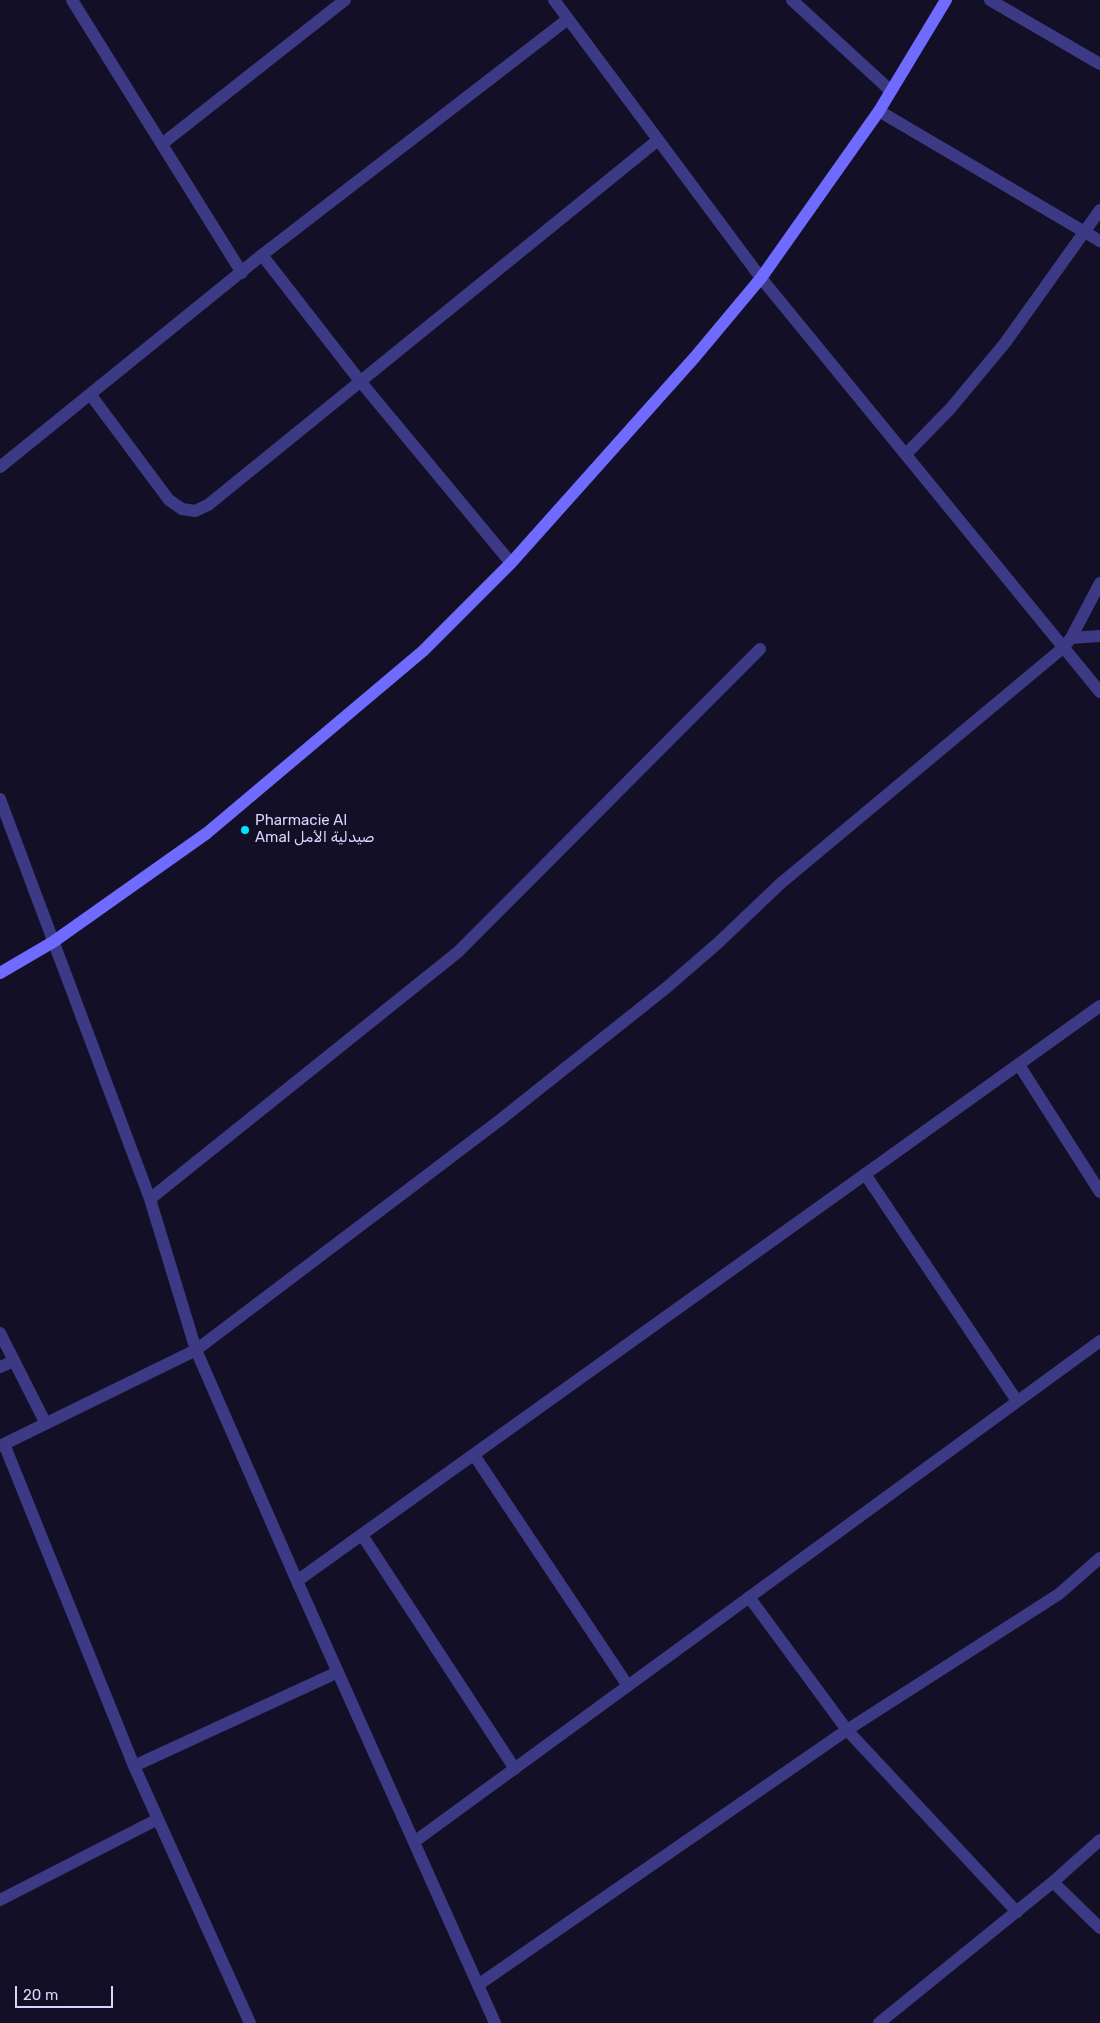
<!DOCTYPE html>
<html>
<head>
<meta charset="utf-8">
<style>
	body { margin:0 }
	#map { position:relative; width:1100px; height:2023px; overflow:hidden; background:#130f26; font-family:Rubik,sans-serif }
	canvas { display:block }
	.scale { position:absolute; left:15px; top:1986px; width:98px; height:22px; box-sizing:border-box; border:2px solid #d9d4ff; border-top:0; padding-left:6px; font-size:15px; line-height:18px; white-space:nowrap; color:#d9d4ff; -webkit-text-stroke:4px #130f26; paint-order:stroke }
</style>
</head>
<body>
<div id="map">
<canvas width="1100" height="2023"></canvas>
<div class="scale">20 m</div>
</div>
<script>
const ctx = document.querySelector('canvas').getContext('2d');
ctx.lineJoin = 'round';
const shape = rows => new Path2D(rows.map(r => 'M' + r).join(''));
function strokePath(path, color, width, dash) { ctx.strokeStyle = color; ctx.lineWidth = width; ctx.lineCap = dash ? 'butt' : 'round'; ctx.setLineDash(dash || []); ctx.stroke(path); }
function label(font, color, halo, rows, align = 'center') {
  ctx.font = font + ' Rubik,"Noto Sans Arabic",sans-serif'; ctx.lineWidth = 4; ctx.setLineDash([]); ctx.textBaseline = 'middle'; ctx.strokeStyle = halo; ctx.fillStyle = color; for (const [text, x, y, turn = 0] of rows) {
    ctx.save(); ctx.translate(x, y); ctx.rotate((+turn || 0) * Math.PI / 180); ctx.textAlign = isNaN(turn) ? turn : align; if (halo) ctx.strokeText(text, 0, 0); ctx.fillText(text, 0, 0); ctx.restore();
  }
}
const street = shape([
	[72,0,242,273],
	[554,0,761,278,1100,692],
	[792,0,891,91],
	[990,0,1100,64],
	[879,111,1100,241],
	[162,144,345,0],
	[262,255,360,381,511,563],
	[90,394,169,500,182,509,195,511,208,505,658,140],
	[906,454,950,409,1005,343,1100,210],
	[0,467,262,255,568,19],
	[1071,638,1100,636],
	[0,799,150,1199,196,1350,297,1581,495,2023],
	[1019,1065,1100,1192],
	[865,1174,1017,1401],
	[150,1199,458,952,760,649],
	[0,1333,46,1424],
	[0,1367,14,1361],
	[4,1444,134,1766,250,2023],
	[0,1446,196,1350,500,1120,666,988,718,943,780,884,1064,647,1071,638,1100,583],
	[474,1455,628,1686],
	[362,1535,515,1769],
	[297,1581,1100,1006],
	[749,1597,847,1730,1017,1912],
	[134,1766,338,1672],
	[414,1842,1100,1341],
	[1053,1882,1100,1928],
	[0,1900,158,1819],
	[478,1985,847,1730,1059,1594,1100,1558],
	[879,2023,1053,1882,1100,1840]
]);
const secondary = shape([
	[0,973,53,942,207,833,423,651,511,563,695,357,761,278,879,111,946,0]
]);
const markers = [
	[245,830,5,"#00e5ff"]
];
const poiNames = [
	["Pharmacie Al",255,821],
	["Amal صيدلية الأمل",255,838]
];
strokePath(street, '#3d3a85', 12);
strokePath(secondary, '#6f6bff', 12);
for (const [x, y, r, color] of markers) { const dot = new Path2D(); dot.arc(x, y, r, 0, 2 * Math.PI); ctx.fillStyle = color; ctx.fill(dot); strokePath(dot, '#130f26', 2); }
label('15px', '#d9d4ff', '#130f26', poiNames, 'left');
</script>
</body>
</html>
